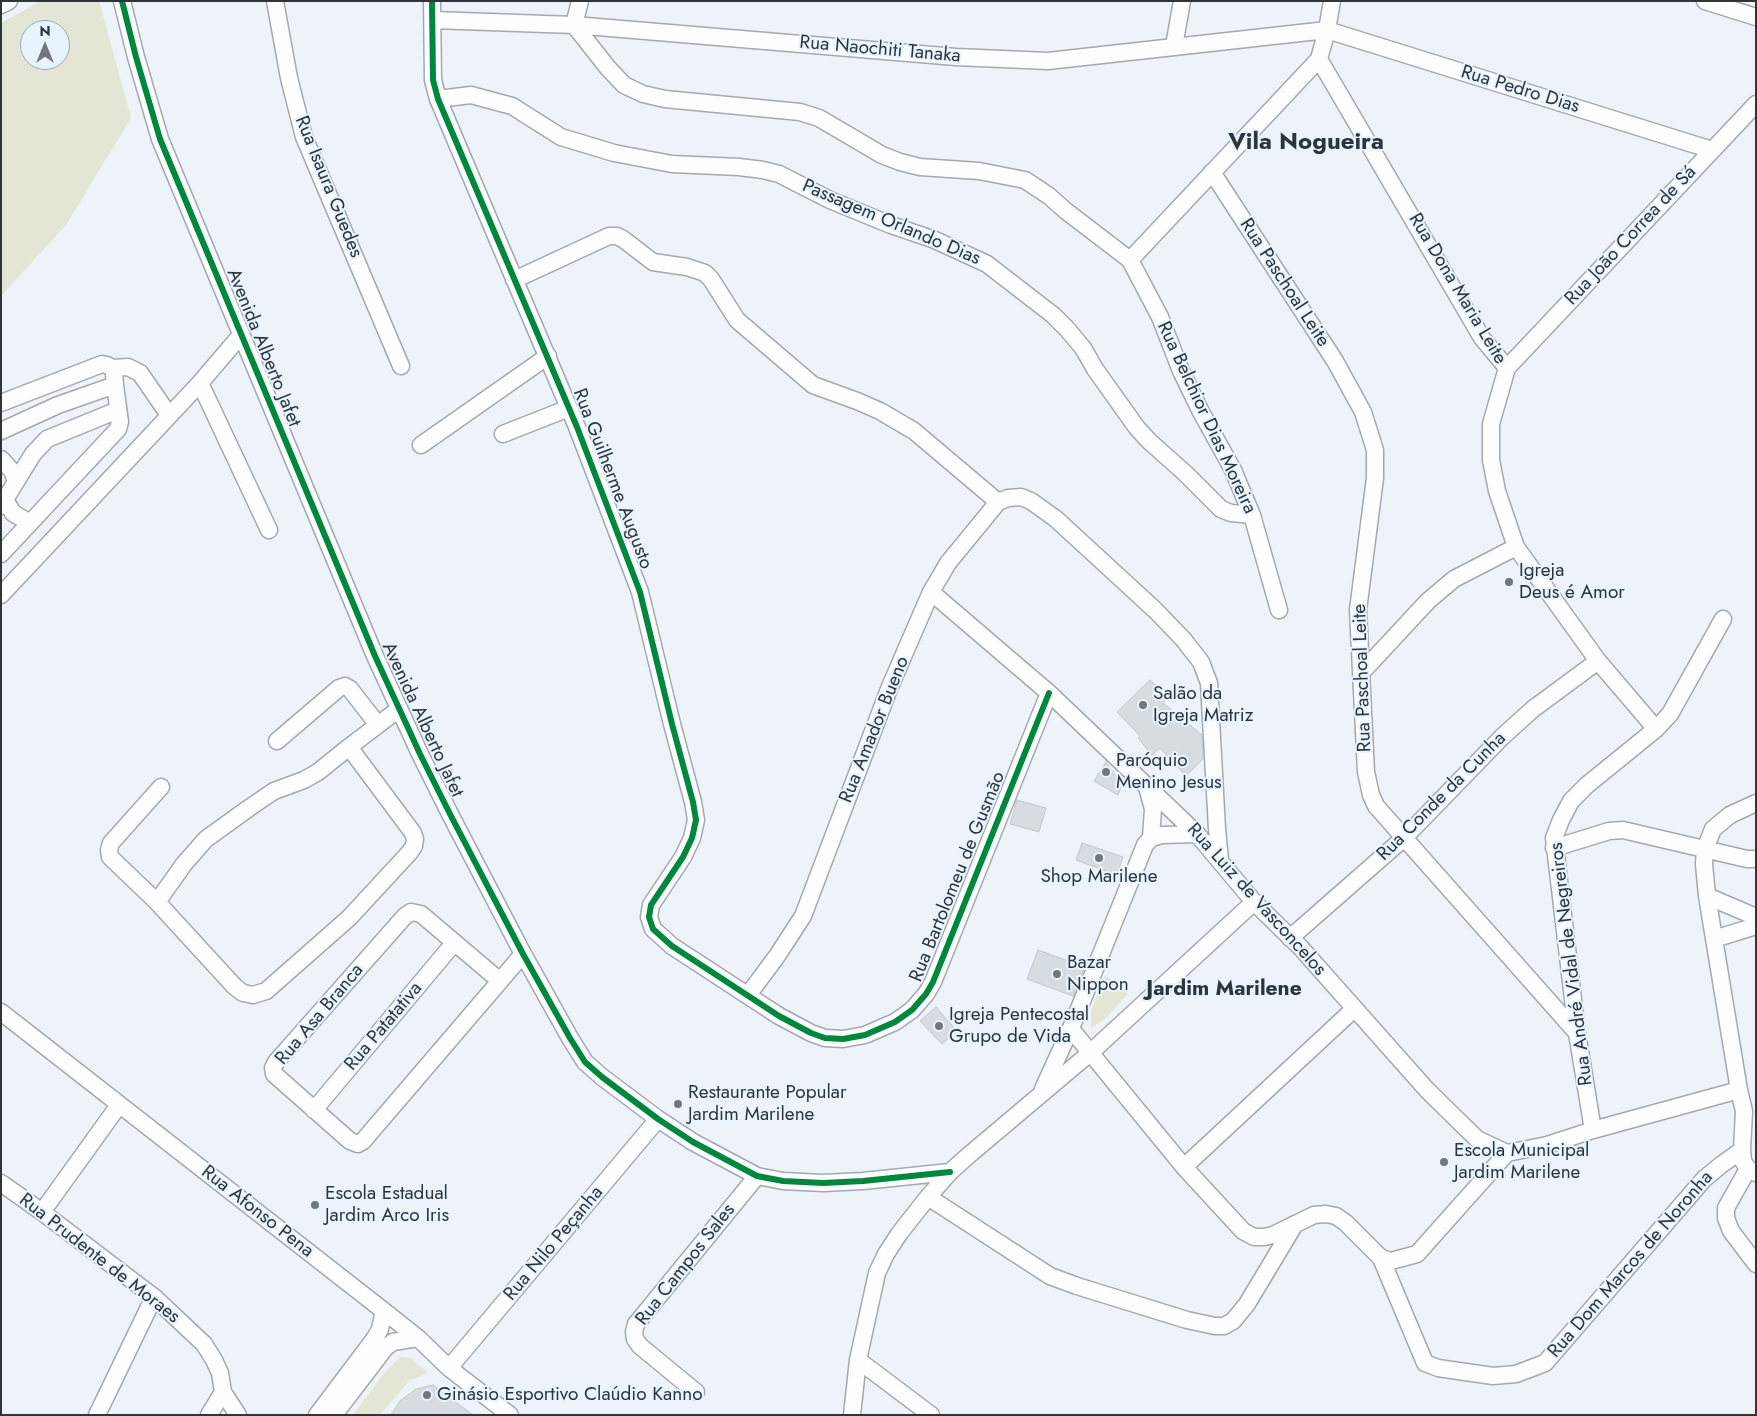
<!DOCTYPE html>
<html>
<head>
<meta charset="utf-8">
<style>
	body { margin:0 }
	#map { position:relative; width:1757px; height:1416px; overflow:hidden; background:#edf3f9; font-family:Jost,sans-serif }
	canvas { display:block }
	.frame { position:absolute; inset:0; border:2px solid #2f3438; pointer-events:none }
	.north { position:absolute; left:20px; top:20px; width:50px; height:50px; box-sizing:border-box; background:#e7f4ff; border:1px solid #9da7af; border-radius:50%; rotate:0deg; font-size:14px; font-weight:700; line-height:20px; text-align:center; color:#2f3438 }
	.north::after { content:''; display:block; margin:auto; width:18px; height:22px; background:#72777c; clip-path:polygon(50% 0,100% 100%,50% 72%,0 100%) }
</style>
</head>
<body>
<div id="map">
<canvas width="1757" height="1416"></canvas>
<div class="frame"></div>
<div class="north">N</div>
</div>
<script>
const ctx = document.querySelector('canvas').getContext('2d');
ctx.lineJoin = 'round';
function fillPath(path, color) { ctx.fillStyle = color; ctx.fill(path, 'evenodd'); }
const shape = rows => new Path2D(rows.map(r => 'M' + r).join(''));
function strokePath(path, color, width, dash) { ctx.strokeStyle = color; ctx.lineWidth = width; ctx.lineCap = dash ? 'butt' : 'round'; ctx.setLineDash(dash || []); ctx.stroke(path); }
function label(font, color, halo, rows, align = 'center') {
  ctx.font = font + ' Jost,sans-serif'; ctx.lineWidth = 4; ctx.setLineDash([]); ctx.textBaseline = 'middle'; ctx.strokeStyle = halo; ctx.fillStyle = color; for (const [text, x, y, turn = 0] of rows) {
    ctx.save(); ctx.translate(x, y); ctx.rotate((+turn || 0) * Math.PI / 180); ctx.textAlign = isNaN(turn) ? turn : align; if (halo) ctx.strokeText(text, 0, 0); ctx.fillText(text, 0, 0); ctx.restore();
  }
}
const green = shape([
	[41,1,99,1,131,118,66,225,1,296,1,23],
	[30,30,60,30,60,60,30,60],
	[1106,976,1128,994,1105,1019,1091,1028,1091,1012,1103,979],
	[400,1357,411,1358,428,1373,410,1380,380,1415,353,1415,386,1371]
]);
const building = shape([
	[1150,680,1168,698,1163,703,1202,735,1203,759,1186,776,1160,748,1152,755,1138,738,1140,736,1117,712,1150,680],
	[1106,762,1122,785,1118,795,1094,781,1106,762],
	[1017,800,1046,808,1039,832,1010,824,1017,800],
	[1082,843,1123,857,1117,875,1076,860,1082,843],
	[1038,950,1085,967,1073,996,1027,979,1038,950],
	[936,1007,957,1031,942,1044,920,1021,936,1007],
	[433,1385,473,1415,391,1415,400,1401,416,1389,433,1385]
]);
const minor = shape([
	[122,1,136,57,160,139,375,656,420,754,451,816,523,954,570,1038,585,1062,602,1077,658,1119,693,1142,757,1176,783,1181,823,1183,863,1181,950,1172],
	[275,1,289,78,304,137,401,366],
	[432,1,433,80,438,99,577,427,640,592,672,724,693,802,696,820,692,838,683,857,651,905,649,917,653,929,672,946,779,1016,811,1033,825,1038,843,1039,865,1035,895,1022,912,1010,926,994,933,982,1049,693],
	[580,1,574,25,608,68,624,85,643,94,665,99,800,112,819,118,882,155,900,162,920,167,979,171,1025,180,1049,196,1066,211,1130,260,1160,317,1181,371,1201,412,1233,470,1241,489,1252,515,1279,610],
	[1705,1,1756,17],
	[1,5,9,1],
	[433,20,574,25,956,57,1048,61,1327,30,1712,150],
	[1174,46,1182,1],
	[1319,59,1482,338,1507,368],
	[438,99,471,95,512,106,561,137,614,153,672,164,739,167,763,170,779,174,830,200,891,225,935,240,987,264,1053,315,1067,329,1083,348,1095,369,1137,428,1149,441,1186,474,1221,509,1231,513,1252,515],
	[1212,172,1335,361,1363,412,1375,450,1375,478,1358,610,1366,772,1371,795,1376,806,1577,1033],
	[1130,260,1319,59,1327,30,1332,1],
	[514,280,609,236,617,236,623,239,653,262,687,267,705,273,711,279,737,320,813,385,857,401,880,411,914,431,998,502],
	[112,368,128,367,140,373,169,415],
	[200,383,269,530],
	[1,403,102,364,107,365,112,368,114,373,115,385,58,405,1,431],
	[503,434,569,408],
	[421,445,548,356],
	[1,459,12,471,16,481],
	[5,500,13,513,30,523],
	[1,506,33,454,47,439,118,410],
	[1,554,118,429,120,422,115,385],
	[931,592,1049,693,1197,834,1254,902,1301,948,1427,1090,1477,1139,1507,1153,1547,1145,1593,1130,1739,1090],
	[1,595,200,383,241,335],
	[1361,673,1428,601,1454,579,1516,547],
	[1656,729,1598,661,1516,547,1497,491,1491,460,1491,424,1507,368,1756,104],
	[277,741,339,688,345,686,350,689,378,725],
	[161,787,111,843,109,850,110,857,157,902,235,987,243,993,253,995,266,991,349,918,410,852,414,846,415,839,413,833,349,747],
	[1147,787,1153,809,1151,838],
	[1756,803,1730,815,1713,829,1705,849,1704,864,1707,896,1739,1090,1744,1111,1742,1150,1743,1161,1748,1169,1756,1173],
	[1554,848,1609,831,1623,830,1747,859,1756,859],
	[1707,896,1756,917],
	[157,902,184,864,206,839,249,808,274,791,304,780,318,772,349,747,399,709],
	[1290,938,1404,838,1502,737,1533,709,1598,661],
	[1714,939,1756,926],
	[500,981,421,914,411,912,405,916,276,1062,273,1068,274,1074,350,1141,358,1144,363,1141,500,981,523,954],
	[748,995,777,956,803,916,889,689,931,592,948,563,998,502,1008,498,1021,497,1031,501,1056,519,1155,610,1183,639,1201,662,1209,683,1217,829,1220,860],
	[1,1012,384,1311,418,1338,449,1368,510,1415],
	[1071,1029,1184,1167,1243,1231,1254,1237,1264,1237,1273,1235,1314,1215,1326,1214,1336,1216,1346,1223,1381,1258,1391,1261,1417,1254,1507,1153],
	[1043,1089,1074,1021,1145,845,1151,838,1162,835,1197,834],
	[314,1110,454,943],
	[1593,1130,1577,1033,1554,838,1561,820,1571,801,1587,785,1656,729,1670,714,1723,619],
	[1184,1167,1354,1009],
	[1748,1169,1726,1208,1726,1218,1731,1231,1756,1264],
	[1,1183,42,1212,154,1297,204,1344,214,1360,220,1373,223,1392,238,1415],
	[928,1197,1050,1276,1077,1286,1187,1320,1215,1326,1224,1326,1233,1321,1247,1304,1295,1224],
	[42,1212,119,1105],
	[1381,1258,1425,1363,1438,1368,1493,1376,1516,1374,1545,1363,1704,1179,1721,1165,1742,1150],
	[858,1360,931,1415],
	[449,1368,658,1119],
	[696,1392,640,1346,635,1339,634,1332,636,1324,757,1176],
	[97,1415,154,1297],
	[209,1415,223,1392],
	[317,1415,375,1338,380,1329,384,1311],
	[334,1415,386,1347,393,1342,418,1338],
	[852,1415,858,1360,877,1273,886,1254,899,1234,928,1197,950,1172,969,1155,1090,1053,1254,902]
]);
const cycleway = shape([
	[122,1,136,57,160,139,375,656,420,754,451,816,523,954,570,1038,585,1062,602,1077,658,1119,693,1142,757,1176,783,1181,823,1183,863,1181,950,1172],
	[432,1,433,80,438,99,577,427,640,592,672,724,693,802,696,820,692,838,683,857,651,905,649,917,653,929,672,946,779,1016,811,1033,825,1038,843,1039,865,1035,895,1022,912,1010,926,994,933,982,1049,693]
]);
const markers = [
	[1509,582,5,"#72777c"],
	[1143,705,5,"#72777c"],
	[1106,772,5,"#72777c"],
	[1099,858,5,"#72777c"],
	[1057,974,5,"#72777c"],
	[939,1026,5,"#72777c"],
	[678,1104,5,"#72777c"],
	[1444,1162,5,"#72777c"],
	[315,1205,5,"#72777c"],
	[427,1395,5,"#72777c"]
];
const streetNames = [
	["Rua Naochiti Tanaka",880,50,5],
	["Rua Pedro Dias",1520,90,17],
	["Rua Isaura Guedes",328,187,68],
	["Passagem Orlando Dias",891,223,23],
	["Rua João Correa de Sá",1631,236,-47],
	["Rua Paschoal Leite",1284,283,57],
	["Rua Dona Maria Leite",1457,289,59],
	["Avenida Alberto Jafet",263,348,68],
	["Rua Belchior Dias Moreira",1206,418,65],
	["Rua Guilherme Augusto",612,479,69],
	["Rua Paschoal Leite",1363,678,-92],
	["Avenida Alberto Jafet",422,720,65],
	["Rua Amador Bueno",875,730,-68],
	["Rua Conde da Cunha",1442,797,-45],
	["Rua Bartolomeu de Gusmão",958,877,-68],
	["Rua Luiz de Vasconcelos",1256,900,48],
	["Rua André Vidal de Negreiros",1572,964,-97],
	["Rua Asa Branca",320,1015,-50],
	["Rua Patatativa",384,1027,-50],
	["Rua Afonso Pena",257,1212,38],
	["Rua Nilo Peçanha",554,1244,-50],
	["Rua Prudente de Moraes",99,1259,38],
	["Rua Campos Sales",686,1265,-52],
	["Rua Dom Marcos de Noronha",1631,1265,-49]
];
const poiNames = [
	["Igreja",1519,571],
	["Deus é Amor",1519,593],
	["Salão da",1153,694],
	["Igreja Matriz",1153,716],
	["Paróquio",1116,761],
	["Menino Jesus",1116,783],
	["Shop Marilene",1099,877,"center"],
	["Bazar",1067,963],
	["Nippon",1067,985],
	["Igreja Pentecostal",949,1015],
	["Grupo de Vida",949,1037],
	["Restaurante Popular",688,1093],
	["Jardim Marilene",688,1115],
	["Escola Municipal",1454,1151],
	["Jardim Marilene",1454,1173],
	["Escola Estadual",325,1194],
	["Jardim Arco Iris",325,1216],
	["Ginásio Esportivo Claúdio Kanno",437,1395]
];
const quarterNames = [
	["Jardim Marilene",1224,990]
];
const districtNames = [
	["Vila Nogueira",1306,143]
];
fillPath(green, '#e3e5d5');
fillPath(building, '#d7dce1');
strokePath(building, '#c0c6cb', 1);
strokePath(minor, '#a4a9ae', 19);
strokePath(minor, '#fcfdfe', 16);
strokePath(cycleway, '#00873e', 6);
for (const [x, y, r, color] of markers) { const dot = new Path2D(); dot.arc(x, y, r, 0, 2 * Math.PI); ctx.fillStyle = color; ctx.fill(dot); strokePath(dot, '#e7f4ff', 2); }
label('19px', '#2f3438', '#e7f4ff', streetNames);
label('19px', '#2f3438', '#e7f4ff', poiNames, 'left');
label('bold 21px', '#2f3438', '#e7f4ff', quarterNames);
label('bold 24px', '#2f3438', '#e7f4ff', districtNames);
</script>
</body>
</html>
